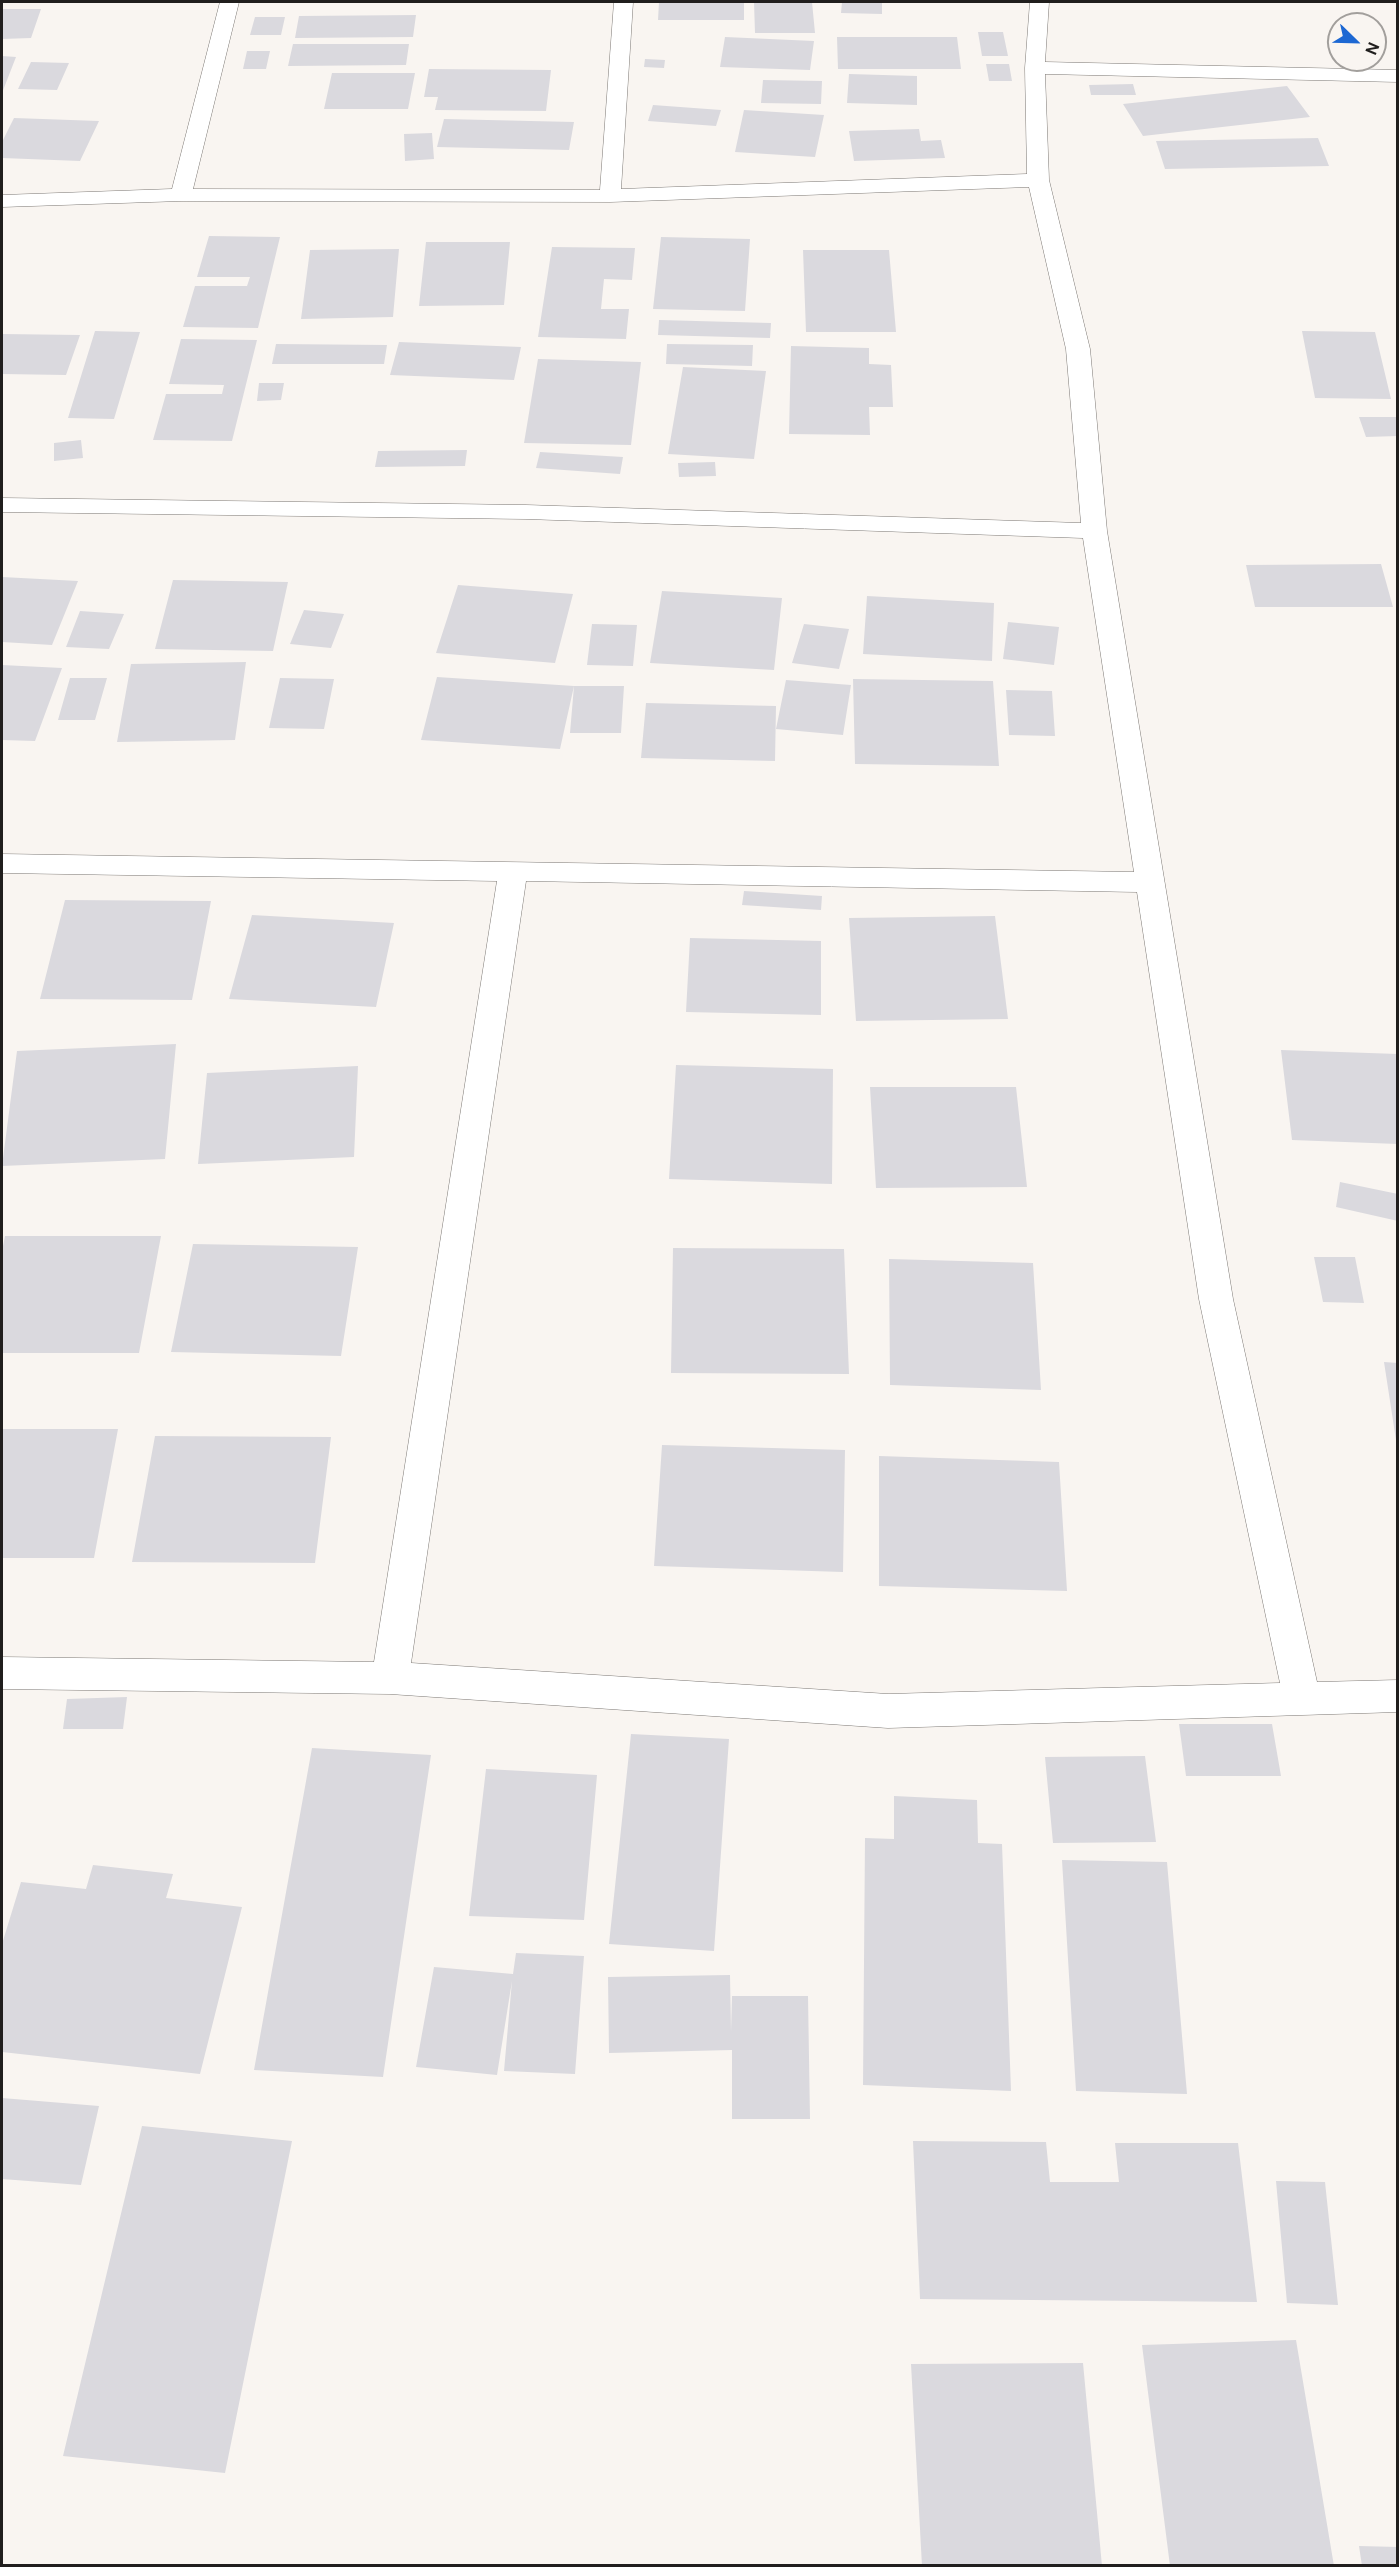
<!DOCTYPE html>
<html>
<head>
<meta charset="utf-8">
<style>
	body { margin:0 }
	#map { position:relative; width:1399px; height:2567px; overflow:hidden; background:#f9f5f1; font-family:"DM Sans",sans-serif }
	canvas { display:block }
	.frame { position:absolute; inset:0; border:3px solid #201e1d; pointer-events:none }
	.north { position:absolute; left:1327px; top:12px; width:60px; height:60px; box-sizing:border-box; background:#f9f5f1; border:2px solid #a29f9c; border-radius:50%; rotate:113deg; font-size:16px; font-weight:700; line-height:24px; text-align:center; color:#201e1d }
	.north::after { content:''; display:block; margin:auto; width:21px; height:27px; background:#1d68d3; clip-path:polygon(50% 0,100% 100%,50% 72%,0 100%) }
</style>
</head>
<body>
<div id="map">
<canvas width="1399" height="2567"></canvas>
<div class="frame"></div>
<div class="north">N</div>
</div>
<script>
const ctx = document.querySelector('canvas').getContext('2d');
ctx.lineJoin = 'round';
function fillPath(path, color) { ctx.fillStyle = color; ctx.fill(path, 'evenodd'); }
const shape = rows => new Path2D(rows.map(r => 'M' + r).join(''));
function strokePath(path, color, width, dash) { ctx.strokeStyle = color; ctx.lineWidth = width; ctx.lineCap = dash ? 'butt' : 'round'; ctx.setLineDash(dash || []); ctx.stroke(path); }
const building = shape([
	[659,2,744,2,744,20,658,20],
	[754,2,812,2,815,33,755,33],
	[842,2,882,2,882,14,841,13],
	[2,9,41,9,31,38,2,39],
	[416,15,413,37,295,38,299,16],
	[255,17,285,17,281,35,250,35],
	[978,32,1003,32,1008,56,982,56],
	[725,37,814,41,810,70,720,67],
	[837,37,957,37,961,69,838,69],
	[293,44,409,44,406,65,288,66],
	[247,51,270,51,266,69,243,69],
	[2,56,16,57,2,93],
	[645,59,665,60,664,68,644,67],
	[31,62,69,63,57,90,18,89],
	[986,64,1009,64,1012,81,989,81],
	[429,69,551,70,546,111,435,110,438,97,424,97],
	[332,73,415,73,408,109,324,109],
	[849,74,917,76,917,105,847,103],
	[763,80,822,81,821,104,761,103],
	[1133,84,1136,95,1091,95,1089,85],
	[1287,86,1310,117,1143,136,1123,104],
	[653,105,721,110,716,126,648,121],
	[744,110,824,115,815,157,735,152],
	[14,118,99,121,80,161,2,158,2,142],
	[444,119,574,122,569,150,437,147],
	[919,129,921,141,941,140,945,158,854,161,849,131],
	[432,133,434,159,405,161,404,134],
	[1318,138,1329,166,1165,169,1156,141],
	[209,236,280,237,258,328,183,327,195,286,247,286,250,277,197,277],
	[661,237,750,239,745,311,653,309],
	[426,242,510,242,504,305,419,306],
	[552,247,635,248,632,280,604,279,601,309,629,309,626,339,538,337],
	[399,249,393,317,301,319,310,250],
	[803,250,889,250,896,332,806,332],
	[659,320,771,323,770,338,658,335],
	[95,331,140,332,114,419,68,418],
	[1302,331,1375,332,1391,399,1315,398],
	[2,334,80,335,66,375,2,374],
	[181,339,257,340,232,441,153,440,166,394,222,394,224,385,169,384],
	[399,342,521,347,514,380,390,375],
	[276,344,387,345,384,364,272,364],
	[667,344,753,345,752,366,666,364],
	[791,346,869,348,869,364,891,365,893,407,869,407,870,435,789,434],
	[538,359,641,362,631,445,524,443],
	[683,367,766,371,754,459,668,454],
	[259,383,284,383,281,400,257,401],
	[1359,417,1398,417,1398,436,1366,437],
	[81,440,83,458,54,461,54,443],
	[467,450,465,466,375,467,378,451],
	[540,452,623,457,620,474,536,468],
	[715,462,716,476,679,477,678,463],
	[1381,564,1393,607,1255,607,1246,565],
	[2,577,78,581,52,645,2,642],
	[173,580,288,582,273,651,155,649],
	[458,585,573,594,555,663,436,653],
	[662,591,782,598,774,670,650,663],
	[867,596,994,603,992,661,863,654],
	[304,610,344,614,331,648,290,644],
	[80,611,124,614,109,649,66,647],
	[1008,622,1059,627,1054,665,1003,659],
	[592,624,637,625,633,666,587,665],
	[804,624,849,629,839,669,792,663],
	[246,662,235,740,117,742,131,664],
	[2,665,62,668,35,741,2,740],
	[437,677,574,686,624,686,621,733,570,733,574,686,560,749,421,740],
	[70,678,107,678,95,720,58,720],
	[280,678,334,679,324,729,269,728],
	[853,679,993,681,999,766,855,764],
	[786,680,851,685,843,735,776,729],
	[1006,690,1052,691,1055,736,1009,735],
	[646,703,776,706,775,761,641,758],
	[744,891,822,896,821,910,742,905],
	[65,900,211,901,192,1000,40,999],
	[252,915,394,923,376,1007,229,999],
	[995,916,1008,1019,856,1021,849,918],
	[690,938,821,941,821,1015,686,1012],
	[176,1044,165,1159,2,1166,17,1051],
	[1281,1050,1398,1054,1398,1144,1292,1140],
	[676,1065,833,1069,832,1184,669,1179],
	[358,1066,354,1157,198,1164,207,1073],
	[870,1087,1016,1087,1027,1187,876,1188],
	[1340,1182,1398,1194,1398,1221,1336,1207],
	[5,1236,161,1236,139,1353,2,1353,2,1251],
	[193,1244,358,1247,341,1356,171,1352],
	[673,1248,844,1249,849,1374,671,1373],
	[1314,1257,1355,1257,1364,1303,1323,1302],
	[889,1259,1033,1263,1041,1390,890,1385],
	[1384,1362,1398,1363,1398,1440,1396,1440],
	[2,1429,118,1429,94,1558,2,1558],
	[155,1436,331,1437,315,1563,132,1562],
	[662,1445,845,1450,843,1572,654,1566],
	[879,1456,1059,1462,1067,1591,879,1586],
	[127,1697,123,1729,63,1729,67,1699],
	[1179,1724,1272,1724,1281,1776,1186,1776],
	[631,1734,729,1739,714,1951,609,1944],
	[312,1748,431,1755,383,2077,254,2070],
	[1145,1756,1156,1842,1053,1843,1045,1757],
	[486,1769,597,1775,584,1920,469,1916],
	[894,1796,977,1800,978,1843,1002,1844,1011,2091,863,2085,865,1838,894,1839],
	[1062,1860,1167,1862,1187,2094,1076,2091],
	[93,1865,173,1874,166,1898,242,1907,200,2074,2,2052,2,1944,21,1882,86,1889],
	[516,1953,584,1956,575,2074,504,2071,512,1981,497,2075,416,2067,434,1967,513,1974],
	[730,1975,731,2032,732,1996,808,1996,810,2119,732,2119,732,2050,609,2053,608,1977],
	[2,2098,99,2106,81,2185,2,2179],
	[142,2126,292,2141,225,2473,63,2456],
	[913,2141,1046,2142,1050,2182,1119,2182,1115,2143,1238,2143,1257,2302,920,2299],
	[1276,2181,1325,2182,1338,2305,1287,2303],
	[1296,2340,1334,2566,1170,2566,1142,2345],
	[1083,2363,1102,2566,922,2566,911,2364],
	[1359,2546,1398,2547,1398,2566,1362,2566]
]);
const minor = shape([
	[220,2,239,2,193,189,600,190,614,2,633,2,621,189,1027,174,1025,68,1030,2,1049,2,1045,62,1398,70,1398,82,1045,74,1049,180,1090,349,1107,531,1233,1299,1317,1682,1398,1680,1398,1712,888,1728,390,1694,2,1689,2,1657,374,1662,497,881,2,873,2,854,1134,872,1083,538,526,519,2,512,2,498,526,505,1081,523,1066,349,1029,187,610,202,181,201,2,207,2,195,172,189,220,2],
	[526,881,1137,892,1199,1299,1280,1683,888,1694,411,1663,526,881]
]);
fillPath(building, '#dad9de');
strokePath(minor, '#7d7975', 1);
fillPath(minor, '#fff');
</script>
</body>
</html>
